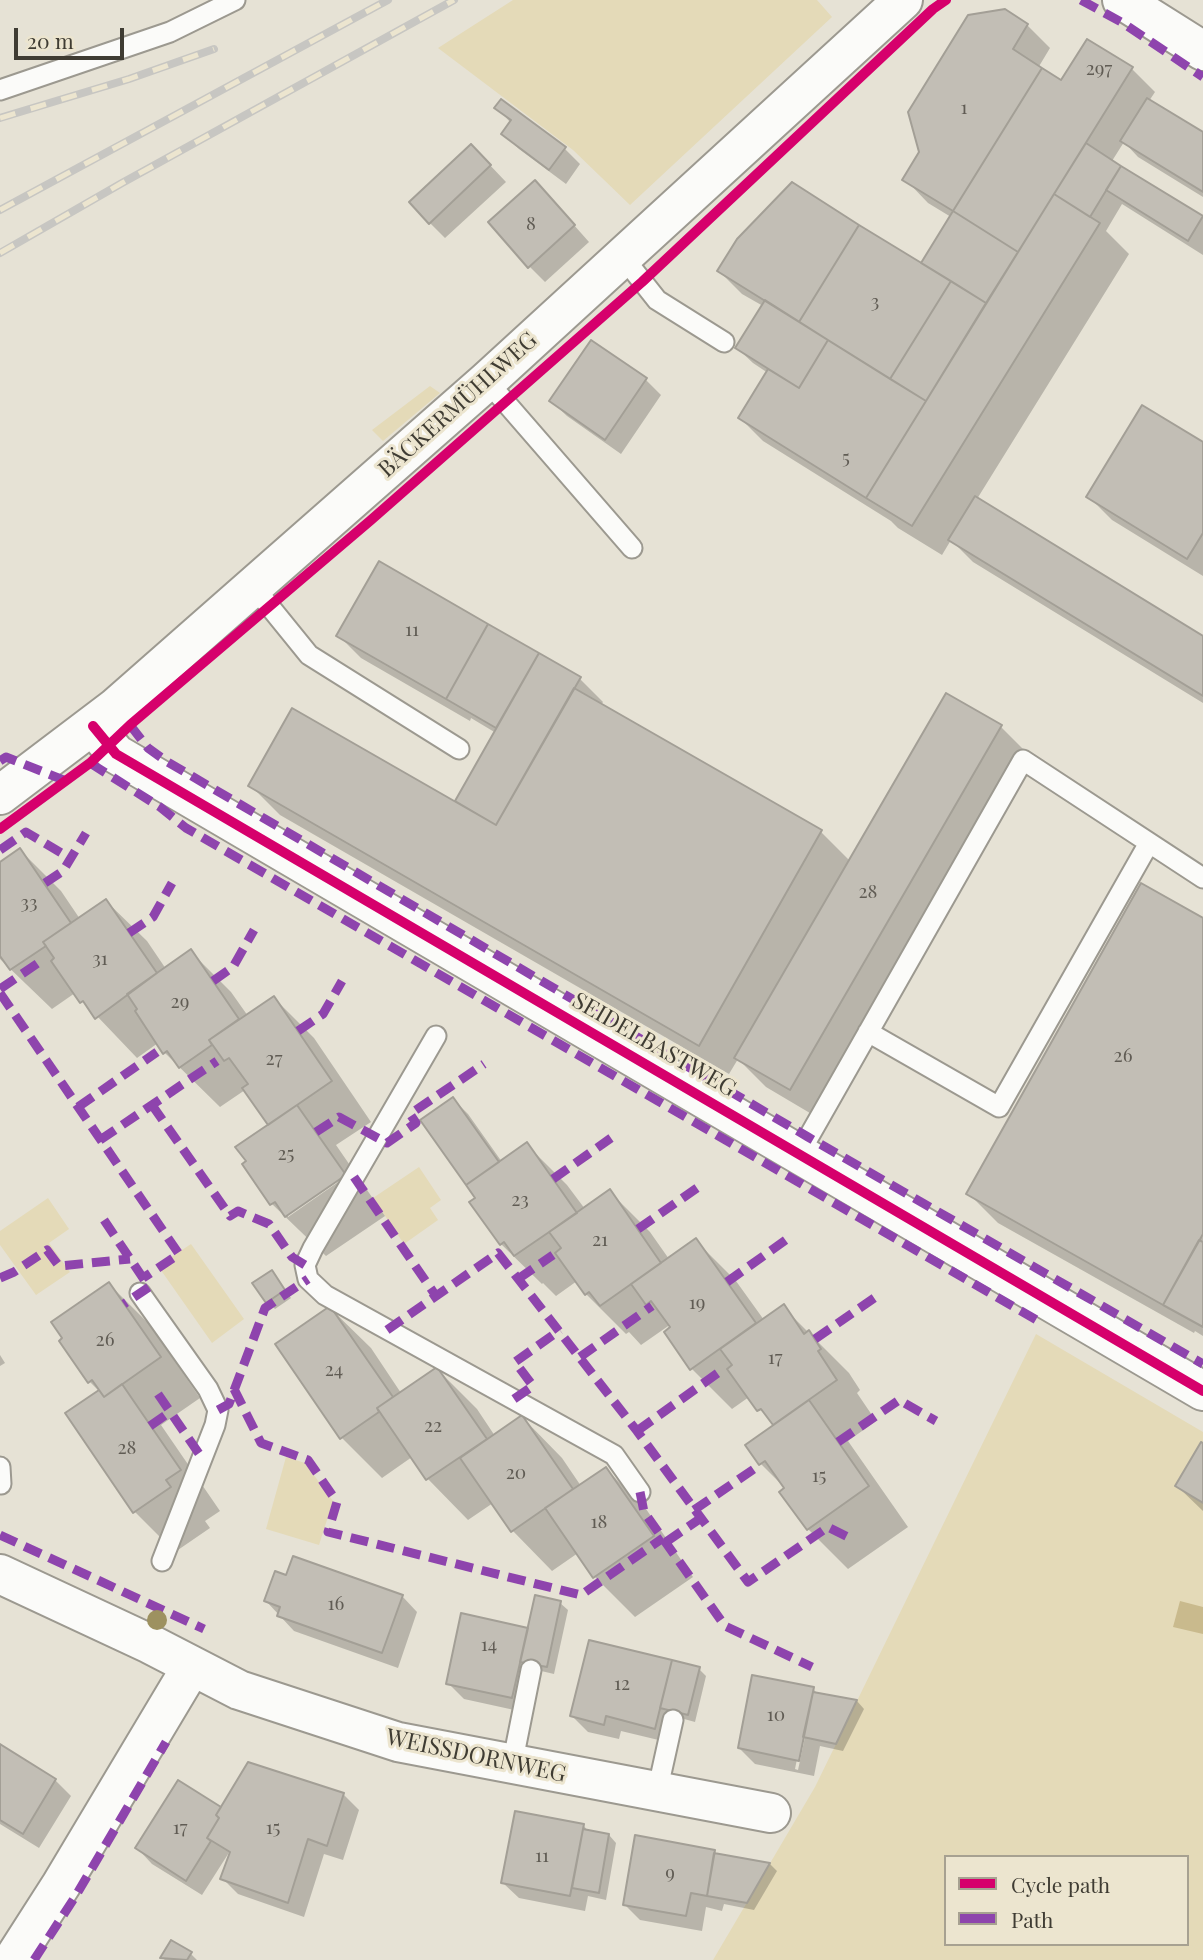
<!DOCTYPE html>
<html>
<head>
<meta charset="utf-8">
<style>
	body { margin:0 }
	#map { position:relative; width:1203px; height:1960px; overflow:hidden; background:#e6e2d5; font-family:"Playfair Display",serif }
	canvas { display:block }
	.legend { position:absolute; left:944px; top:1855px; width:245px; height:91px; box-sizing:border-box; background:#ece5cf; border:2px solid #a7a191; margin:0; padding:9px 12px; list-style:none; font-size:21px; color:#3f3c33 }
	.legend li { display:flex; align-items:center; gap:14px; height:35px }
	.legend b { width:35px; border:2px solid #a7a191 }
	.scale { position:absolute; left:14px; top:28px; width:110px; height:32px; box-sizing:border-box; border:4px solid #3f3c33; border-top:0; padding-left:9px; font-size:21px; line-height:24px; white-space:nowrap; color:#3f3c33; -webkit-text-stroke:5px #ece5cf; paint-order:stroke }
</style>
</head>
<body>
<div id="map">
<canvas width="1203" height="1960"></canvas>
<ul class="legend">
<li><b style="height:9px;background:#d6006c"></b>Cycle path</li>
<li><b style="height:9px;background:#8e44ad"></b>Path</li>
</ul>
<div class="scale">20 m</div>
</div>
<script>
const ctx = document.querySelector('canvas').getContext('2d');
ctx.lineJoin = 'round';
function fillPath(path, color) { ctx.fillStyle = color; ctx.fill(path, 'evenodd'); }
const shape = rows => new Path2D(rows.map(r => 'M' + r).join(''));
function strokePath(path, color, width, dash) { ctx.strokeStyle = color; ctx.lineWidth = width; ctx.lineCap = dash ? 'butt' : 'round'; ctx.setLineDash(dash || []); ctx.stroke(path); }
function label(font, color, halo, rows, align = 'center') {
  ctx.font = font + ' "Playfair Display",serif'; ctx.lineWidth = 6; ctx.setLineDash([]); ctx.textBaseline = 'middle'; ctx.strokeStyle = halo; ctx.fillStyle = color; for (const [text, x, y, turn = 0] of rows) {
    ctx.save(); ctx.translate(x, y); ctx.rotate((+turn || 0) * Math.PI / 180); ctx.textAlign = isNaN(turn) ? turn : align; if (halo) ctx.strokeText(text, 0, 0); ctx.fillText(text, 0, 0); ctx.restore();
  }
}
const green = shape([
	[513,0,817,0,832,17,630,205,573,150,438,48],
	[430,386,440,393,383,441,372,430],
	[419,1167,441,1200,430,1208,438,1220,404,1244,373,1198],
	[48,1198,69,1229,49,1243,70,1272,36,1295,0,1245,0,1231],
	[191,1244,244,1319,212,1343,158,1266],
	[1036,1334,1203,1432,1203,1960,713,1960,815,1787],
	[946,1857,1187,1857,1187,1944,946,1944],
	[286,1457,305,1463,333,1501,319,1545,266,1529]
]);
const water = shape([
	[1180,1601,1203,1607,1203,1634,1173,1627]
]);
const shadow = shape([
	[1027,25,1050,48,1038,68,1061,83,1132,69,1155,92,1149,101,1203,134,1203,197,1138,157,1124,142,1112,161,1203,218,1203,255,1122,204,1106,231,1129,254,977,499,1203,638,1203,703,973,562,951,540,942,555,898,528,891,521,763,441,740,418,768,373,753,363,737,348,763,306,742,294,719,271,922,265,951,217,928,203,905,179],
	[497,108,565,149,580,164,566,184,519,149,503,134,511,123],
	[487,162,506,182,445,238,430,223],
	[550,198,589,242,545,282,529,266],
	[646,380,661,395,621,454,567,416,551,401],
	[1203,444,1203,576,1112,520,1089,497],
	[380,564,580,679,603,702,601,705,821,832,850,861,1001,727,1030,756,820,1119,766,1087,738,1059,729,1074,280,815,250,785,463,807,457,801,496,733,471,718,470,721,361,658,338,635],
	[20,850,61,891,80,919,106,901,147,941,166,969,191,952,231,992,248,1016,274,998,314,1038,371,1122,336,1145,385,1216,326,1256,272,1204,245,1164,270,1126,245,1090,220,1107,165,1053,158,1043,137,1058,75,993,52,1009,0,959,0,864],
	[352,1168,354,1171,288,1217,288,1213],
	[1203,920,1203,1336,1195,1331,1194,1333,998,1223,968,1193],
	[453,1099,468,1114,502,1162,527,1145,567,1185,585,1209,610,1192,650,1232,669,1259,696,1241,736,1281,764,1320,783,1307,849,1373,860,1390,857,1393,876,1421,848,1441,908,1527,848,1569,808,1529,786,1489,761,1464,775,1426,749,1397,732,1409,692,1369,674,1322,641,1345,629,1332,626,1334,586,1294,577,1281,556,1296,543,1283,542,1284,501,1244,477,1198],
	[272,1273,291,1298,275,1309,267,1301],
	[109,1284,149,1324,200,1398,161,1425,220,1511,205,1521,210,1528,175,1552,135,1512,67,1414,100,1392,90,1382,61,1341],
	[330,1308,371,1348,401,1393,437,1369,477,1409,495,1436,522,1417,562,1458,581,1486,606,1469,646,1509,693,1577,635,1617,594,1576,578,1553,552,1571,512,1530,493,1503,468,1520,428,1479,412,1457,382,1478,342,1438],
	[0,1355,5,1363,0,1366],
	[1203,1445,1203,1511,1177,1486],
	[402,1596,417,1612,398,1668,294,1631,266,1601],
	[560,1603,568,1610,554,1674,537,1670,528,1713,464,1699,448,1683,529,1630],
	[699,1669,706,1676,695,1722,677,1717,671,1743,621,1731,619,1739,588,1732,572,1716],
	[813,1689,819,1695,857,1701,864,1709,843,1751,820,1746,814,1776,755,1764,739,1748],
	[802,1734,805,1737,798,1770,795,1769],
	[0,1747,55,1780,71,1796,39,1848,0,1824],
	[343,1794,359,1810,343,1860,324,1854,304,1917,238,1894,222,1878,230,1851,202,1895,152,1864,137,1848,221,1810],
	[583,1825,589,1832,609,1835,616,1843,606,1900,588,1896,585,1911,519,1898,503,1883],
	[714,1851,719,1856,770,1864,777,1871,754,1910,724,1904,722,1911,706,1907,702,1931,640,1920,624,1904],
	[191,1954,197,1960,165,1960,162,1958]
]);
const building = shape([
	[1005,9,1028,24,1013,49,1042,68,953,211,902,180,919,152,908,112,968,15,1005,9],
	[1087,39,1133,67,1018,252,953,211,1042,68,1061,80,1087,39],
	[1147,98,1203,132,1203,192,1120,141,1147,98],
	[501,99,566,147,549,170,501,134,511,120,494,108,501,99],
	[1086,143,1121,166,1090,217,1054,194,1086,143],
	[471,144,491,165,429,224,409,202,471,144],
	[1121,166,1203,216,1188,241,1106,190,1121,166],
	[535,180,575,225,528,268,488,222,535,180],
	[792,182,859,225,799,322,717,271,737,239,792,182],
	[1054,194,1100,223,912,526,866,498,1054,194],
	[953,211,1018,252,986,303,921,263,953,211],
	[859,225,951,281,890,379,799,322,859,225],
	[951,281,986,303,926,401,890,379,951,281],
	[765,300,828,340,799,388,735,348,765,300],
	[591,340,647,378,605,440,549,401,591,340],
	[828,340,926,401,866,498,738,418,768,369,799,388,828,340],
	[1142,405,1203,442,1203,533,1187,559,1086,497,1142,405],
	[975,496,1203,636,1203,696,948,540,975,496],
	[379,561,488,624,446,699,336,636,379,561],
	[488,624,539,653,496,728,446,699,488,624],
	[539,653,581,677,496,825,455,801,539,653],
	[574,688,822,830,699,1046,248,786,292,708,496,825,574,688],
	[946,693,1002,725,790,1090,734,1058,946,693],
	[20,848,71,923,43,942,46,946,10,970,0,956,0,862,20,848],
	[1141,883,1203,918,1203,1234,1163,1305,966,1194,1141,883],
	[106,899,157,973,95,1019,83,1001,80,1003,51,961,54,958,43,942,106,899],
	[191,949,239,1019,209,1040,212,1045,179,1068,167,1051,163,1054,135,1011,137,1009,127,994,191,949],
	[274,996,332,1081,268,1125,242,1088,248,1084,229,1058,224,1061,209,1040,274,996],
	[453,1097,499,1162,466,1185,420,1120,453,1097],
	[297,1105,346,1175,285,1217,275,1202,270,1205,242,1164,246,1161,235,1147,297,1105],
	[527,1142,577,1213,514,1256,504,1242,500,1245,469,1202,475,1198,466,1185,527,1142],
	[610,1189,661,1263,600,1306,589,1292,585,1295,555,1253,561,1248,549,1232,610,1189],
	[696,1238,756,1323,690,1370,664,1332,670,1327,651,1301,646,1305,631,1284,696,1238],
	[1199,1240,1203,1242,1203,1327,1163,1305,1199,1240],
	[272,1270,285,1290,266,1303,252,1283,272,1270],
	[109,1282,161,1357,104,1397,92,1380,88,1383,59,1341,62,1338,51,1322,109,1282],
	[784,1304,804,1334,809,1330,821,1349,818,1351,837,1380,773,1425,761,1409,757,1411,727,1369,732,1365,720,1349,784,1304],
	[330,1306,393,1397,377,1408,379,1412,340,1439,275,1344,330,1306],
	[437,1367,487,1439,426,1480,377,1408,437,1367],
	[122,1384,181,1470,166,1480,171,1487,133,1513,65,1413,99,1390,104,1397,122,1384],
	[809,1400,869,1486,807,1530,779,1492,784,1488,765,1461,759,1465,745,1445,809,1400],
	[522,1415,573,1489,511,1532,460,1458,522,1415],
	[1201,1442,1203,1443,1203,1503,1175,1486,1201,1442],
	[606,1467,654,1536,593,1578,545,1508,606,1467],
	[293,1556,403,1595,382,1653,277,1616,280,1607,264,1601,275,1571,286,1575,293,1556],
	[535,1595,561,1601,547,1667,520,1662,535,1595],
	[461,1613,528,1628,512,1698,446,1684,461,1613],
	[589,1640,672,1660,655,1729,606,1716,604,1725,570,1716,589,1640],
	[672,1660,700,1667,688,1715,660,1708,672,1660],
	[752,1675,814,1687,799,1761,738,1748,752,1675],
	[813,1692,857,1700,836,1744,803,1737,813,1692],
	[0,1744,56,1779,23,1834,0,1820,0,1744],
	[248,1762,344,1793,327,1846,308,1839,288,1903,220,1879,230,1852,207,1838,219,1818,216,1815,248,1762],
	[178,1780,221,1807,216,1815,219,1818,207,1838,211,1841,186,1881,135,1848,178,1780],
	[515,1811,584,1824,570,1896,501,1883,515,1811],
	[583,1829,609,1834,599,1893,572,1888,583,1829],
	[635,1835,715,1850,707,1896,691,1893,686,1916,623,1905,635,1835],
	[714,1853,770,1863,747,1903,707,1896,714,1853],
	[171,1940,192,1952,187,1960,160,1958,171,1940]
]);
const lane = shape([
	[0,90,170,32,235,0],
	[623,257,657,300,724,342],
	[487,381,632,548],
	[253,586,309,655,459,749],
	[868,1032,999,1107,1149,843],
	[436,1036,313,1248,305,1265,308,1279,325,1295,614,1455,640,1492],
	[799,1154,1023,760,1203,878],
	[140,1293,208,1389,218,1410,215,1425,162,1561],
	[0,1467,1,1484],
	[512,1765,531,1670],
	[657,1792,673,1720]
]);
const street = shape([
	[93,726,116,754,1203,1391],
	[0,1574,150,1644,239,1690,398,1742,771,1813],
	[13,1960,61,1885,192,1666]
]);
const secondary = shape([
	[1122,0,1203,51],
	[0,795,115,708,487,381,903,0]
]);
const rail = shape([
	[0,118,129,79,214,49],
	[0,210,388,0],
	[0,253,122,183,454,0]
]);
const quiet = shape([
	[1081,0,1123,23,1203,77],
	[130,725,148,748,166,761,808,1137,1203,1364],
	[0,761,6,757,66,781],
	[90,763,160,807,186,828,1040,1322],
	[0,850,26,832,70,858],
	[45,883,63,871,86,833],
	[129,933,153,917,172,883],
	[213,981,233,967,254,930],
	[0,989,44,959],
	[0,993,179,1254,143,1278],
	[298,1031,323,1014,342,981],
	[152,1105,230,1216,238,1211,269,1224,292,1257,305,1265],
	[78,1107,157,1052],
	[316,1132,339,1117,387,1143,416,1123,410,1114,484,1064],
	[100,1140,217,1061],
	[354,1177,436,1296],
	[553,1179,611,1138],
	[104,1220,149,1287,124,1304],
	[638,1229,697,1188],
	[0,1278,14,1272,47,1250,59,1266,130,1259],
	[518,1279,553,1255],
	[727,1282,787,1239],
	[387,1330,498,1253,637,1431,748,1582,828,1527,850,1538],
	[815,1339,880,1294],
	[580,1357,652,1306],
	[234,1389,261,1443,308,1460,337,1502,328,1532,581,1595,663,1538],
	[158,1394,202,1458],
	[514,1399,533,1386,515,1362,560,1330],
	[218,1410,229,1404,265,1308,308,1279],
	[150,1426,170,1412],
	[637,1431,722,1370],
	[838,1442,899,1400,936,1421],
	[640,1492,644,1512,725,1626,812,1667],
	[694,1510,754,1469],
	[0,1535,204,1629],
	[666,1542,701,1518],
	[34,1960,75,1897,166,1742]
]);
const cycleway = shape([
	[93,726,116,754,1203,1391],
	[0,829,90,763,130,725,371,520,642,282,933,9,946,0]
]);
const trees = [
	[157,1620]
];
const numberNames = [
	["297",1099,69],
	["1",964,108],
	["8",531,224],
	["3",875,302],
	["5",846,458],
	["11",412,630],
	["28",868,892],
	["33",29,903],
	["31",100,959],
	["29",180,1002],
	["26",1123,1056],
	["27",274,1059],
	["25",286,1154],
	["23",520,1200],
	["21",600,1240],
	["19",697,1303],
	["26",105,1340],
	["17",775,1358],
	["24",334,1370],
	["22",433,1426],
	["28",127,1448],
	["20",516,1473],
	["15",819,1476],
	["18",599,1522],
	["16",336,1604],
	["14",489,1645],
	["12",622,1684],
	["10",776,1715],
	["17",180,1828],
	["15",273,1828],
	["11",542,1856],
	["9",670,1873]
];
const streetNames = [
	["BÄCKERMÜHLWEG",458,405,-42],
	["SEIDELBASTWEG",654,1045,30],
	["WEISSDORNWEG",476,1756,12]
];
fillPath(green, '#e4dab8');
fillPath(water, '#c9ba8d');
fillPath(shadow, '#0003');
fillPath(building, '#c2beb5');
strokePath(building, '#a39f96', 2);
strokePath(lane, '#9c9990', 23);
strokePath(street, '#9c9990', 42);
strokePath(secondary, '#9c9990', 42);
strokePath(lane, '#fbfbf9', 19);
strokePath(street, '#fbfbf9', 38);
strokePath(secondary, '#fbfbf9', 38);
strokePath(rail, '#c7c6c2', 8);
strokePath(rail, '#ece5cf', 5, [16]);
strokePath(quiet, '#8e44ad', 9, [18, 9]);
strokePath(cycleway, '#d6006c', 10);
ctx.fillStyle = '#9d9160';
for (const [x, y] of trees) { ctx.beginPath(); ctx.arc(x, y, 10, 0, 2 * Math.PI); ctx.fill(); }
label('19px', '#605c54', null, numberNames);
label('23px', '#3f3c33', '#ece5cf', streetNames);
</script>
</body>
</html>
